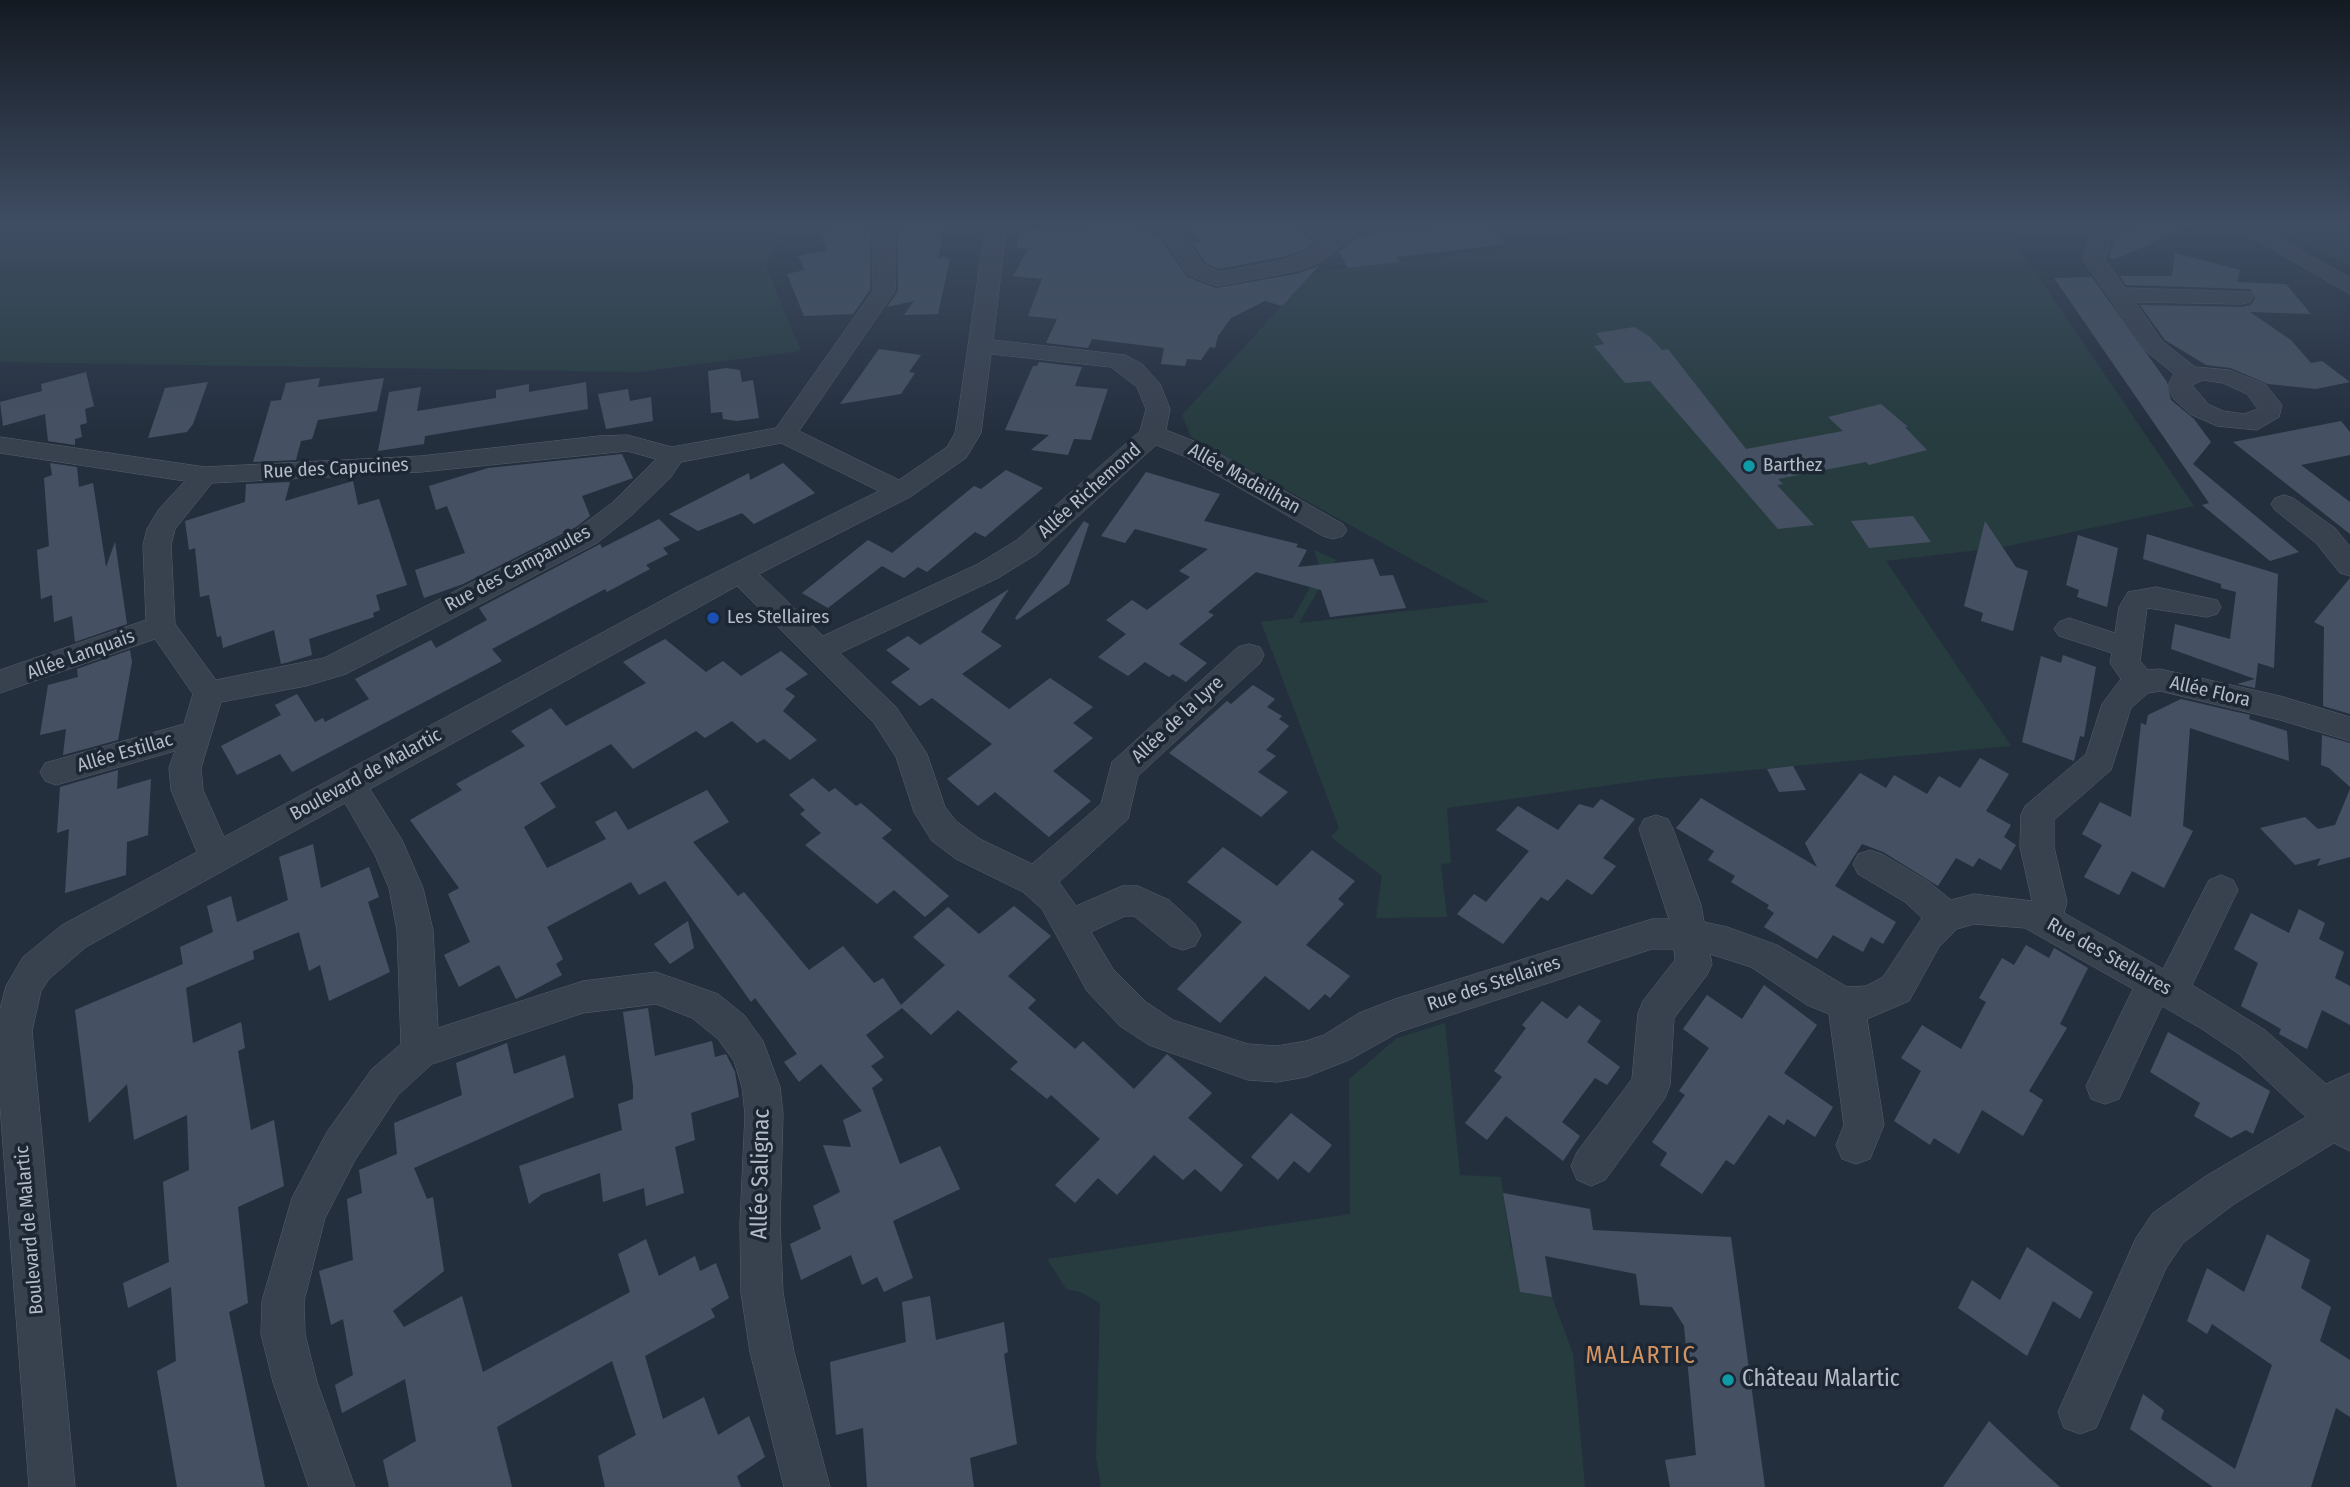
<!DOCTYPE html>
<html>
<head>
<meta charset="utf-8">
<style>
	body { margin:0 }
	canvas { display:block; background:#242f3e }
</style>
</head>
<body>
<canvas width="2350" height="1487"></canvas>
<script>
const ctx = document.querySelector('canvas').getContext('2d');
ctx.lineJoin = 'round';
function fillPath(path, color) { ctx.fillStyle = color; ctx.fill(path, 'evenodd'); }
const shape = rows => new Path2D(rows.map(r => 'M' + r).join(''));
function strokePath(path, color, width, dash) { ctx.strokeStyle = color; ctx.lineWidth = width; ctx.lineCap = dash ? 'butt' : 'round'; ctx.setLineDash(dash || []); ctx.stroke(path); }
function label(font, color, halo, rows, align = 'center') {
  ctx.font = font + ' "Fira Sans Condensed",sans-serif'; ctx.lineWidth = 7; ctx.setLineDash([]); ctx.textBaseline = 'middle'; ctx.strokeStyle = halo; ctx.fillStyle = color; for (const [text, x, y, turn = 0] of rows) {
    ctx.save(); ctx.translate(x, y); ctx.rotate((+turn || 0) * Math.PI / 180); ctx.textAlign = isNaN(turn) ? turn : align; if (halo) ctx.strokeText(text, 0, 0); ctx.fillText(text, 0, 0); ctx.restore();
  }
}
const green = shape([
	[0,222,788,222,766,267,801,351,637,372,0,362],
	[1703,222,2001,222,2194,506,2003,547,1886,561,2011,746,1653,779,1447,808,1451,863,1441,864,1447,917,1376,918,1382,876,1331,837,1339,828,1261,622,1293,618,1320,569,1314,550,1336,560,1299,623,1489,602,1191,437,1182,415,1312,273],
	[2268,222,2350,222,2350,267],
	[1445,1023,1460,1175,1501,1177,1511,1249,1516,1250,1520,1292,1552,1297,1573,1354,1585,1487,1101,1487,1096,1457,1100,1303,1080,1292,1066,1289,1047,1259,1350,1214,1349,1079,1397,1038]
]);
const building = shape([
	[827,222,871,222,870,290,853,314,804,316,787,274,805,270,798,256,827,250,818,229,829,227],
	[897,222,945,222,938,259,946,256,946,259,950,259,938,314,904,315,914,301,887,307,898,291],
	[1091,222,1123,225,1132,222,1161,239,1187,277,1216,288,1296,274,1319,266,1282,306,1265,301,1231,318,1218,336,1215,348,1210,347,1201,360,1187,359,1185,366,1161,364,1164,348,1092,339,1088,348,1046,343,1057,319,1028,316,1042,279,1013,276,1028,249,1017,248,1019,225,1081,230],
	[1186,222,1295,222,1308,238,1316,241,1304,250,1282,257,1219,269,1206,263,1190,240,1202,244],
	[1451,222,1489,222,1506,244,1397,257,1400,262,1348,268,1339,252,1359,236],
	[2141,222,2201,222,2115,259,2109,258,2115,237],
	[2175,253,2240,270,2237,282,2286,284,2311,314,2250,312,2291,340,2311,363,2322,361,2350,382,2316,389,2268,384,2230,368,2206,365,2165,340,2140,305,2242,307,2251,305,2255,298,2250,289,2126,285,2120,276,2172,276],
	[2092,277,2167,382,2171,400,2194,419,2211,442,2193,464,2299,552,2270,561,2202,505,2209,503,2054,278],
	[1634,327,1649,336,1662,350,1668,349,1746,449,1843,431,1828,417,1881,404,1908,427,1905,427,1927,450,1869,465,1866,462,1778,479,1783,484,1777,485,1814,525,1778,529,1650,381,1625,383,1594,346,1604,344,1596,333],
	[879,349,921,355,909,372,915,373,901,394,840,404],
	[1039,362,1082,367,1075,386,1108,389,1091,440,1074,439,1068,455,1031,450,1049,435,1005,430,1033,366,1037,366],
	[726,368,740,370,742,382,753,380,759,418,737,421,723,419,722,412,711,413,708,371],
	[86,372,94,406,85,409,87,423,80,425,82,437,75,439,75,445,48,441,45,414,3,426,0,402,42,391,41,384],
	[320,378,318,387,384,378,377,411,318,420,312,439,301,441,296,460,253,462,271,401,281,400,286,383],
	[208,382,193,424,187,432,148,438,165,388],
	[586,382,588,409,425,436,424,444,378,451,389,392,421,387,417,411,496,398,496,390,529,384,529,392],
	[628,389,630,401,651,397,653,421,606,429,598,394],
	[2341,421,2350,432,2350,455,2301,465,2350,502,2350,534,2233,442],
	[622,454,633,478,582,496,590,516,576,527,463,584,424,598,415,570,465,553,447,506,436,510,429,486,488,468],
	[50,463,77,467,79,487,93,483,106,567,115,542,127,624,75,642,72,616,54,622,52,595,41,599,37,550,49,546,44,478,52,475],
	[783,463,815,493,754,524,742,513,698,531,669,514,749,473,750,480],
	[1006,470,1043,488,985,537,975,532,927,572,918,567,904,578,882,566,828,608,802,593,868,540,892,553,974,486,981,489],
	[1146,472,1220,494,1204,521,1298,544,1296,547,1307,550,1298,567,1373,559,1380,576,1393,575,1406,608,1330,617,1321,590,1256,572,1208,612,1214,615,1179,644,1207,663,1186,682,1173,674,1169,677,1145,662,1128,676,1098,657,1126,634,1106,620,1132,600,1147,610,1190,577,1179,571,1208,549,1135,529,1125,543,1101,536],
	[353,481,358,505,379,499,407,585,376,595,380,610,373,613,374,617,309,639,312,655,289,662,281,664,274,630,223,648,221,636,217,637,209,595,200,597,195,548,189,550,185,521,245,502,246,484,290,482,285,501],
	[1913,516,1931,542,1869,548,1851,521],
	[659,519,680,540,663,548,668,554,646,565,650,569,607,592,605,589,492,649,502,661,292,772,280,754,237,775,221,746,281,715,275,705,297,694,315,722,323,718,325,722,369,699,355,679,431,640,436,648,487,620,479,608,600,544,602,548],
	[1084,521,1089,524,1069,584,1017,620,1015,618],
	[1985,521,2016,567,2028,571,2013,631,1981,621,1983,613,1964,606],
	[2147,534,2278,574,2274,668,2258,663,2255,688,2237,684,2255,679,2171,649,2175,624,2230,639,2236,592,2221,588,2221,584,2143,559],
	[2078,535,2118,548,2107,607,2077,597,2079,590,2066,585],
	[2350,578,2350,714,2323,706,2324,627,2314,622],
	[1009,589,981,632,1002,646,962,674,1009,709,1050,678,1093,707,1073,723,1093,738,1053,771,1091,801,1049,837,995,792,978,806,947,779,992,744,932,698,920,706,891,682,910,669,886,650,908,636,920,645],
	[665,639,706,672,723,661,741,676,781,651,808,674,785,689,795,696,783,711,817,740,790,760,764,739,757,743,732,721,705,738,696,731,633,769,611,744,540,783,556,807,524,827,547,868,606,839,595,822,616,811,628,830,707,790,729,822,693,842,738,896,744,892,809,970,843,946,874,983,883,978,901,1005,945,965,913,937,948,907,979,934,1014,906,1051,936,1008,976,1036,1000,1028,1008,1075,1049,1083,1041,1134,1089,1167,1054,1212,1093,1188,1118,1243,1165,1221,1192,1195,1169,1183,1180,1154,1155,1117,1195,1098,1178,1075,1203,1055,1185,1100,1139,1051,1095,1047,1099,1010,1069,1018,1062,958,1010,931,1035,902,1008,866,1035,884,1057,871,1066,883,1080,872,1088,900,1164,940,1146,960,1189,893,1221,913,1278,884,1292,877,1277,862,1285,851,1255,801,1280,790,1244,821,1229,813,1206,840,1192,823,1145,851,1147,843,1120,862,1111,821,1064,799,1082,784,1062,797,1054,755,998,751,1002,665,881,639,895,631,882,547,927,563,959,556,964,562,975,516,999,499,965,459,987,444,955,470,942,448,894,459,888,410,820,462,790,456,784,525,746,511,731,551,708,566,726,646,683,623,662],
	[130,650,132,662,118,740,63,755,66,729,40,735,48,685,78,677,77,669],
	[2063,655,2096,667,2084,737,2080,736,2074,761,2022,742,2041,656,2061,663],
	[1253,685,1275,699,1267,707,1282,716,1279,719,1289,726,1266,750,1276,756,1258,772,1288,792,1261,817,1169,753,1227,701,1231,704],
	[2181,699,2250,715,2249,719,2287,731,2289,761,2190,728,2183,826,2193,831,2164,888,2132,871,2119,895,2084,877,2102,845,2082,834,2100,802,2131,817,2141,723,2146,725,2148,715],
	[2322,735,2350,743,2350,787,2329,768,2321,765],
	[1980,758,2009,774,1986,811,2011,825,2004,837,2016,845,2001,870,1979,858,1973,867,1956,858,1938,886,1883,852,1862,844,1835,886,1896,922,1883,944,1871,937,1863,952,1833,935,1817,959,1764,927,1774,913,1767,908,1769,905,1731,882,1735,876,1708,860,1714,851,1676,828,1701,798,1817,867,1805,843,1860,773,1886,788,1894,775,1927,794,1939,776,1960,788],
	[1793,766,1806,790,1779,792,1767,769],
	[118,770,117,789,151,779,148,835,127,842,126,875,65,893,69,829,57,833,60,787],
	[813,778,829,792,835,788,856,806,861,803,892,830,882,838,949,896,925,917,894,890,877,904,805,845,821,833,800,814,805,810,789,795],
	[2350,789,2350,857,2317,866,2321,858,2295,865,2260,828,2305,817,2318,829,2335,825],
	[1601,799,1635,819,1603,858,1616,866,1592,895,1567,879,1548,901,1541,897,1503,944,1457,914,1474,894,1486,902,1529,851,1496,830,1518,806,1558,830,1579,804,1593,808],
	[313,844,321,888,369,867,379,897,368,902,390,972,329,1001,320,965,309,971,299,932,253,951,254,959,186,988,193,1043,241,1022,245,1048,238,1051,251,1130,274,1120,284,1186,238,1207,248,1303,229,1312,265,1487,177,1487,157,1371,176,1361,171,1287,128,1308,123,1283,169,1262,163,1182,189,1170,187,1115,134,1140,127,1084,89,1123,75,1010,183,964,180,947,213,932,207,906,231,896,237,922,288,900,279,857],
	[1223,847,1277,886,1312,850,1355,881,1338,899,1344,904,1306,945,1350,976,1330,998,1325,994,1309,1010,1265,976,1220,1023,1177,989,1242,922,1187,882],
	[2299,909,2325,923,2319,939,2344,952,2335,978,2350,986,2350,1025,2322,1010,2307,1049,2279,1034,2281,1029,2241,1006,2258,963,2234,949,2251,913,2289,933],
	[688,921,694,948,670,964,654,944],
	[2026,945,2049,958,2054,948,2088,968,2060,1024,2067,1028,2029,1091,2043,1100,2023,1136,1982,1110,1959,1154,1934,1138,1930,1145,1894,1121,1921,1071,1901,1058,1922,1025,1961,1049,1986,1002,1979,998,2002,958,2014,965],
	[1764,985,1817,1025,1784,1073,1833,1107,1815,1137,1787,1119,1784,1125,1769,1115,1734,1165,1726,1160,1702,1194,1660,1165,1667,1153,1652,1142,1685,1095,1679,1091,1709,1048,1683,1029,1707,995,1742,1019],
	[1542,1001,1567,1019,1579,1005,1601,1021,1587,1042,1620,1067,1607,1085,1595,1078,1562,1122,1580,1136,1563,1161,1506,1116,1487,1140,1465,1123,1502,1077,1494,1071,1526,1028,1522,1025],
	[648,1008,655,1056,712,1041,715,1057,726,1054,735,1072,739,1097,691,1113,695,1140,675,1147,684,1193,646,1206,644,1188,603,1202,600,1173,542,1194,529,1204,519,1166,622,1130,618,1104,633,1099,633,1086,623,1012],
	[2168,1032,2270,1091,2253,1134,2246,1130,2231,1138,2194,1116,2200,1103,2150,1072],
	[507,1043,514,1074,565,1055,574,1097,414,1168,427,1199,433,1197,444,1271,393,1311,404,1327,462,1296,483,1372,630,1292,618,1254,646,1239,659,1276,695,1256,700,1271,716,1263,729,1298,711,1309,715,1317,645,1356,663,1419,704,1397,718,1435,749,1416,765,1457,737,1476,741,1487,605,1487,598,1456,636,1435,612,1361,497,1427,512,1487,389,1487,383,1460,416,1441,405,1379,342,1413,335,1385,353,1375,343,1319,331,1325,319,1271,353,1260,347,1199,362,1193,359,1170,397,1154,394,1123,462,1095,456,1063],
	[1291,1113,1332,1145,1309,1173,1294,1161,1278,1180,1251,1157],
	[1503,1193,1590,1209,1593,1230,1731,1237,1765,1487,1670,1487,1665,1460,1696,1455,1684,1326,1672,1307,1640,1305,1636,1274,1545,1256,1552,1297,1520,1292],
	[2267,1234,2310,1260,2301,1288,2331,1307,2320,1341,2350,1360,2350,1417,2336,1408,2311,1487,2213,1487,2130,1429,2143,1394,2164,1410,2161,1419,2235,1469,2272,1365,2212,1324,2207,1334,2187,1321,2207,1268,2244,1292],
	[2027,1247,2093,1292,2080,1319,2053,1301,2027,1356,1958,1308,1972,1280,2000,1300],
	[930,1296,936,1340,1004,1322,1008,1352,1004,1354,1017,1444,970,1458,974,1487,867,1487,863,1428,836,1435,830,1362,906,1342,902,1302],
	[1989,1421,2031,1461,2060,1487,1943,1487]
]);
const minor = shape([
	[873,222,895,222,895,291,799,431,899,480,947,447,955,433,958,415,986,222,1007,222,993,340,1125,355,1142,364,1160,384,1170,409,1166,430,1204,445,1343,524,1347,530,1343,536,1333,539,1323,536,1186,457,1156,445,1037,554,998,578,840,653,896,707,927,754,945,807,956,821,980,839,1032,864,1101,804,1112,762,1238,647,1249,644,1260,647,1264,655,1260,663,1138,776,1128,819,1059,882,1076,906,1122,886,1138,886,1169,900,1195,924,1201,935,1195,946,1183,950,1171,946,1134,916,1125,916,1091,932,1113,969,1146,1002,1173,1020,1248,1044,1277,1046,1306,1041,1324,1035,1359,1013,1395,999,1652,919,1669,919,1639,829,1644,819,1656,815,1668,819,1673,829,1701,905,1704,922,1727,927,1777,945,1847,987,1866,986,1883,977,1922,918,1905,902,1858,874,1853,864,1858,854,1870,850,1882,854,1929,882,1951,900,1974,894,2032,901,2020,847,2021,815,2025,806,2086,754,2102,704,2121,679,2110,663,2112,653,2059,636,2054,629,2059,622,2069,618,2115,633,2119,607,2128,592,2156,587,2217,600,2221,607,2217,614,2207,617,2147,608,2140,661,2148,670,2160,669,2280,696,2350,717,2350,741,2280,720,2160,691,2148,693,2131,708,2111,770,2054,820,2054,847,2067,902,2064,913,2163,969,2209,880,2221,875,2233,880,2238,890,2192,985,2265,1030,2326,1084,2350,1073,2350,1151,2334,1143,2234,1204,2183,1243,2166,1268,2096,1428,2080,1434,2064,1428,2058,1412,2136,1238,2153,1213,2206,1176,2306,1117,2239,1054,2202,1029,2162,1006,2119,1099,2105,1104,2091,1099,2086,1086,2133,989,2025,928,1974,924,1957,929,1939,947,1909,1001,1867,1019,1884,1125,1870,1159,1856,1164,1842,1159,1836,1145,1844,1125,1829,1014,1807,1005,1751,967,1710,954,1712,964,1707,975,1674,1018,1670,1085,1665,1098,1605,1180,1591,1186,1577,1180,1571,1166,1577,1152,1632,1079,1638,1013,1643,1001,1675,960,1674,949,1652,949,1399,1032,1349,1060,1306,1077,1277,1082,1248,1080,1149,1045,1120,1026,1087,991,1042,909,1023,892,956,859,932,841,914,812,896,757,874,723,737,586,370,789,402,840,423,888,433,930,438,1028,583,981,656,972,718,994,744,1015,763,1041,780,1087,783,1114,780,1223,783,1293,794,1352,830,1487,784,1487,750,1352,741,1293,740,1223,745,1114,742,1087,734,1061,718,1039,692,1018,656,1004,583,1013,432,1064,398,1095,355,1160,325,1218,304,1301,305,1334,317,1382,355,1487,309,1487,273,1382,261,1334,262,1301,292,1198,327,1132,372,1069,401,1044,397,930,389,888,375,855,345,803,86,947,49,979,41,991,32,1031,75,1487,29,1487,0,1105,0,1009,6,986,23,957,62,925,197,852,171,790,169,768,175,751,56,785,45,781,40,772,45,763,184,724,193,694,155,639,0,693,0,670,146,620,143,545,147,529,159,509,185,481,0,453,0,437,205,467,421,456,599,436,627,435,672,447,776,428,873,291,873,222],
	[991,354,1111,367,1137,387,1146,409,1140,431,1017,540,978,564,823,636,759,574,910,497,966,458,981,433,991,354],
	[781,443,879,491,683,589,224,837,203,790,201,768,221,702,306,686,346,674,597,543,632,515,671,477,681,462,781,443],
	[627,451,656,459,612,503,577,529,324,658,216,680,175,624,171,545,175,529,212,483,421,472,627,451],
	[1135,222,1163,222,1179,228,1204,265,1219,272,1283,260,1305,252,1321,240,1310,236,1297,222,1320,222,1335,230,1346,222,1412,222,1401,228,1358,233,1321,262,1296,271,1217,286,1188,275,1163,237,1135,222],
	[2106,222,2134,222,2113,235,2105,260,2125,288,2250,292,2253,297,2250,302,2242,304,2135,302,2162,341,2195,367,2229,370,2265,384,2282,405,2279,417,2257,430,2217,426,2190,414,2173,398,2168,385,2174,374,2146,351,2083,260,2092,231,2106,222],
	[2203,380,2223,383,2247,394,2258,409,2244,414,2223,411,2208,404,2192,385,2203,380],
	[2225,222,2251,222,2350,278,2350,294,2225,222],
	[2284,495,2293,498,2336,529,2350,547,2350,576,2340,573,2316,543,2275,510,2271,504,2275,498,2284,495]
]);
const markers = [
	[1749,466,7,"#0f9aa8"],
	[713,618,7,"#1a4fb4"],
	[1728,1380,7,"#0f9aa8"]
];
const poiNames = [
	["Barthez",1763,466],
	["Les Stellaires",727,618]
];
const streetNames = [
	["Rue des Capucines",336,469,-3],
	["Allée Madailhan",1244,479,29],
	["Allée Richemond",1090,491,-42],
	["Rue des Campanules",518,569,-28],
	["Allée Lanquais",81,655,-20],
	["Allée Flora",2210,692,13],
	["Allée de la Lyre",1178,720,-43],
	["Allée Estillac",125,753,-16],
	["Boulevard de Malartic",366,775,-29],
	["Rue des Stellaires",2109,957,29],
	["Rue des Stellaires",1494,984,-18],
	["Boulevard de Malartic",30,1230,-95]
];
const nearStreetnames = [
	["Allée Salignac",761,1174,-89]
];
const nearPoinames = [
	["Château Malartic",1742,1380]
];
const nearNeighbourhoodnames = [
	["MALARTIC",1641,1356]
];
fillPath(green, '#263c3f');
fillPath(building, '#455162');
strokePath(minor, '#565f6c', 1);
fillPath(minor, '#38414e');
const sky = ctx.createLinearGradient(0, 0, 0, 430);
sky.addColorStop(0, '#141a22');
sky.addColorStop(0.52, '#3f4d63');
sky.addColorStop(1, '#3f4d6300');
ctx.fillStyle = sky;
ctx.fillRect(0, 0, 2350, 430);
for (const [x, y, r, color] of markers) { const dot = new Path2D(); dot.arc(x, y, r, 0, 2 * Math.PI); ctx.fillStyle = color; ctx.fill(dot); strokePath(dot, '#1d2633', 2.5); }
label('19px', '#b4bcc9', '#1d2633', poiNames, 'left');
label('19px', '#b4bcc9', '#1d2633', streetNames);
label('23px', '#b4bcc9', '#1d2633', nearStreetnames);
label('23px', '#b4bcc9', '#1d2633', nearPoinames, 'left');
ctx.letterSpacing = '2px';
label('24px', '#d59563', '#1d2633', nearNeighbourhoodnames);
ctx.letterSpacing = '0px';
</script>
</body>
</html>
